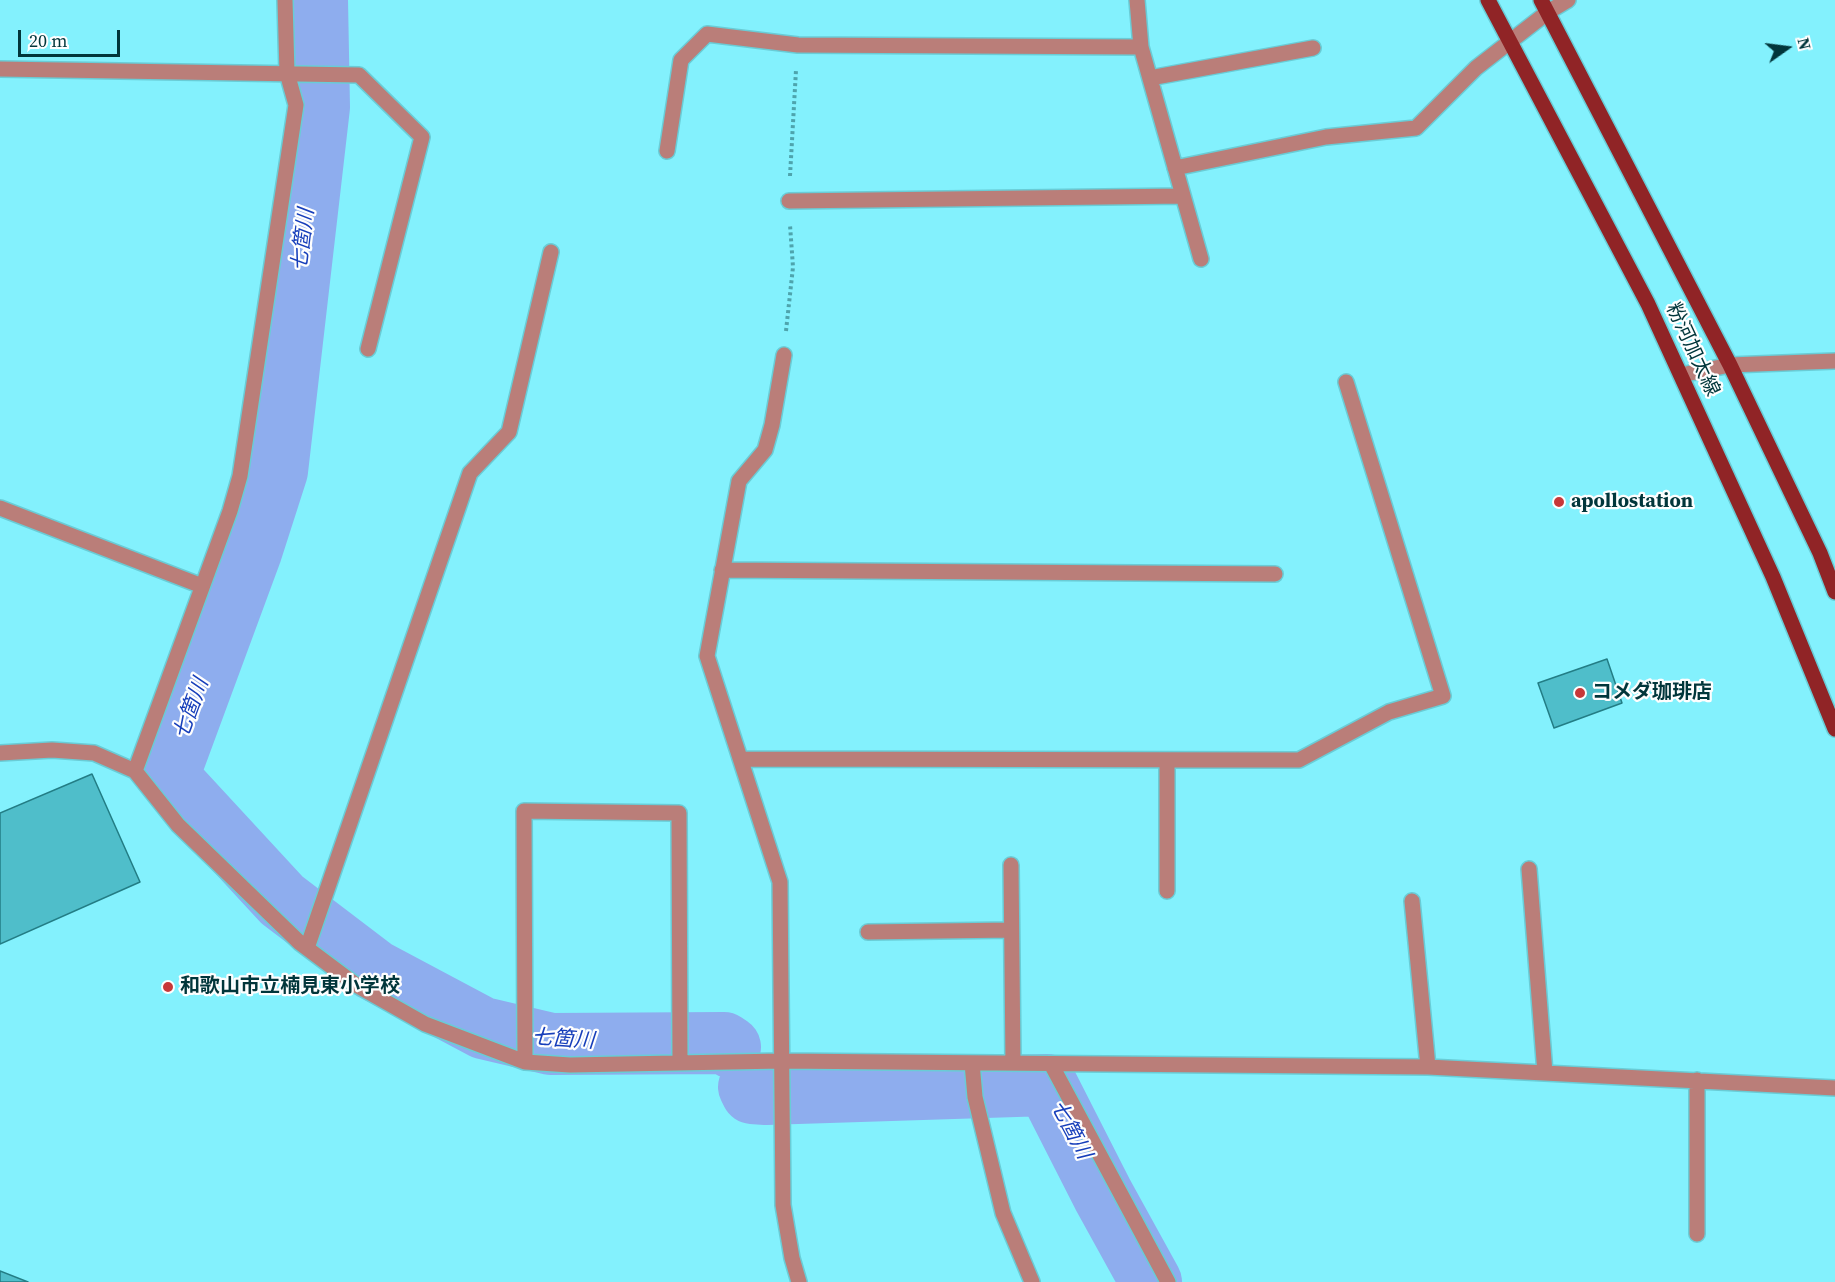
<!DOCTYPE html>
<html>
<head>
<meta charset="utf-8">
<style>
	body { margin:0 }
	#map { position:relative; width:1835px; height:1282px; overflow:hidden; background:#83f1fd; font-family:"Source Serif 4",serif }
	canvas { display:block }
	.north { position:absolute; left:1757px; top:18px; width:60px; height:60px; -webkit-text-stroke:4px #fefefe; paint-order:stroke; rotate:76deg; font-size:16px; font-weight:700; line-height:24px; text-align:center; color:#01363b }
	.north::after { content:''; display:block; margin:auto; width:21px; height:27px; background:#01363b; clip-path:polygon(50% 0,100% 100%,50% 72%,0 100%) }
	.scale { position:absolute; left:18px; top:30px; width:102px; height:27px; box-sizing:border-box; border:3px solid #01363b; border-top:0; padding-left:8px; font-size:18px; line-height:21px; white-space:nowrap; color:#01363b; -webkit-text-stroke:4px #fefefe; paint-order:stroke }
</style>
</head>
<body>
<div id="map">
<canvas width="1835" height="1282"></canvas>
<div class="north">N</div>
<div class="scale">20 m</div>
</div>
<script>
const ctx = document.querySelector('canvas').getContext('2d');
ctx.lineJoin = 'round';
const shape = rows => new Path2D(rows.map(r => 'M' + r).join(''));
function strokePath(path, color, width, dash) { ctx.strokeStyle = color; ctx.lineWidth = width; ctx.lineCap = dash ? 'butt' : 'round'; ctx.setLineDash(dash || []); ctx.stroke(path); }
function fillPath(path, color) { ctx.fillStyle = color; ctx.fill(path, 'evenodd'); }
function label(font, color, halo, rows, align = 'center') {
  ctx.font = font + ' "Source Serif 4","Noto Sans JP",serif'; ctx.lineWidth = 4.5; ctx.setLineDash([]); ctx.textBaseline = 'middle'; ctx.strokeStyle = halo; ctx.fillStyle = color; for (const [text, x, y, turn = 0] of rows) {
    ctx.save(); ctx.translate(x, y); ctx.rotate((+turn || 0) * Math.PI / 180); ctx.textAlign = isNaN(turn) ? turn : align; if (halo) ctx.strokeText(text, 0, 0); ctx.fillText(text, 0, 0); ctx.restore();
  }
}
const river = shape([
	[317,0,319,107,277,471,251,552,172,766,173,782,282,900,374,970,483,1028,551,1044,724,1043,730,1047],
	[749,1087,752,1093,766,1094,1047,1085,1103,1195,1151,1282]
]);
const building = shape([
	[1607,659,1622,703,1554,728,1538,683,1607,659],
	[92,774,140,882,0,944,0,813,92,774],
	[0,1271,28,1282,0,1282,0,1271]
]);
const path = shape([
	[790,176,796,70],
	[786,331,793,267,790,225]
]);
const minor = shape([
	[1137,0,1141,47,1201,259],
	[0,69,359,75,422,137,368,349],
	[1150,78,1313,48],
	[667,151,681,60,707,34,798,45,1141,47],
	[1175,168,1326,137,1416,128,1476,68,1548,12,1568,0],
	[789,201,1183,196],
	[784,355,772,425,765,450,739,481,707,656,780,882,783,1205,792,1258,799,1282],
	[1681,375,1730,365,1835,361],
	[0,508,202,586],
	[722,570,1275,574],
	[0,753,52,750,94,753,135,771,178,825,300,943,356,985,425,1024,525,1062,570,1065,782,1061,1428,1067,1835,1088],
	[742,759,1299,760,1389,712,1443,696,1346,382],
	[135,771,230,511,240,476,296,105,287,73,285,0],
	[1011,865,1013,1063],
	[1529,869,1545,1073],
	[1167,891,1167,760],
	[1412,901,1428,1067],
	[868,932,1011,930],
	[307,948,470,473,509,432,551,252],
	[525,1062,524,811,679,813,680,1063],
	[972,1063,975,1097,1003,1213,1032,1282],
	[1051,1064,1168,1282],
	[1697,1234,1697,1080]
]);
const major = shape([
	[1488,0,1648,304,1773,577,1835,729],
	[1541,0,1730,365,1820,553,1835,592]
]);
const markers = [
	[1559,502,6,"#c73839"],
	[1580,693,6,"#c73839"],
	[168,987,6,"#c73839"]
];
const streetNames = [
	["粉河加太線",1692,350,65]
];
const poiNames = [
	["apollostation",1571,502],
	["コメダ珈琲店",1592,693],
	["和歌山市立楠見東小学校",180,987]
];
const waterNames = [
	["七箇川",304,240,-83],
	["七箇川",192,709,-70],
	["七箇川",563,1040,4],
	["七箇川",1070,1130,62]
];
strokePath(river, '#8eadee', 62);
fillPath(building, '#4fbeca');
strokePath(building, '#237d85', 1.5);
strokePath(minor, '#69ccd6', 18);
strokePath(major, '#69ccd6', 18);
strokePath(path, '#4ea4ad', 4, [3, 3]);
strokePath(minor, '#ba7e79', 15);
strokePath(major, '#902426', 15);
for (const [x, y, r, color] of markers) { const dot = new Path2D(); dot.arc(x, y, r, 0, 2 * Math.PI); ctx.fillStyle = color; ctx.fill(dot); strokePath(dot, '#fefefe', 2); }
label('20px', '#01363b', '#fefefe', streetNames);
label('bold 20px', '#01363b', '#fefefe', poiNames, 'left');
label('italic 21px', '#163eba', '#fefefe', waterNames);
</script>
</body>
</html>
